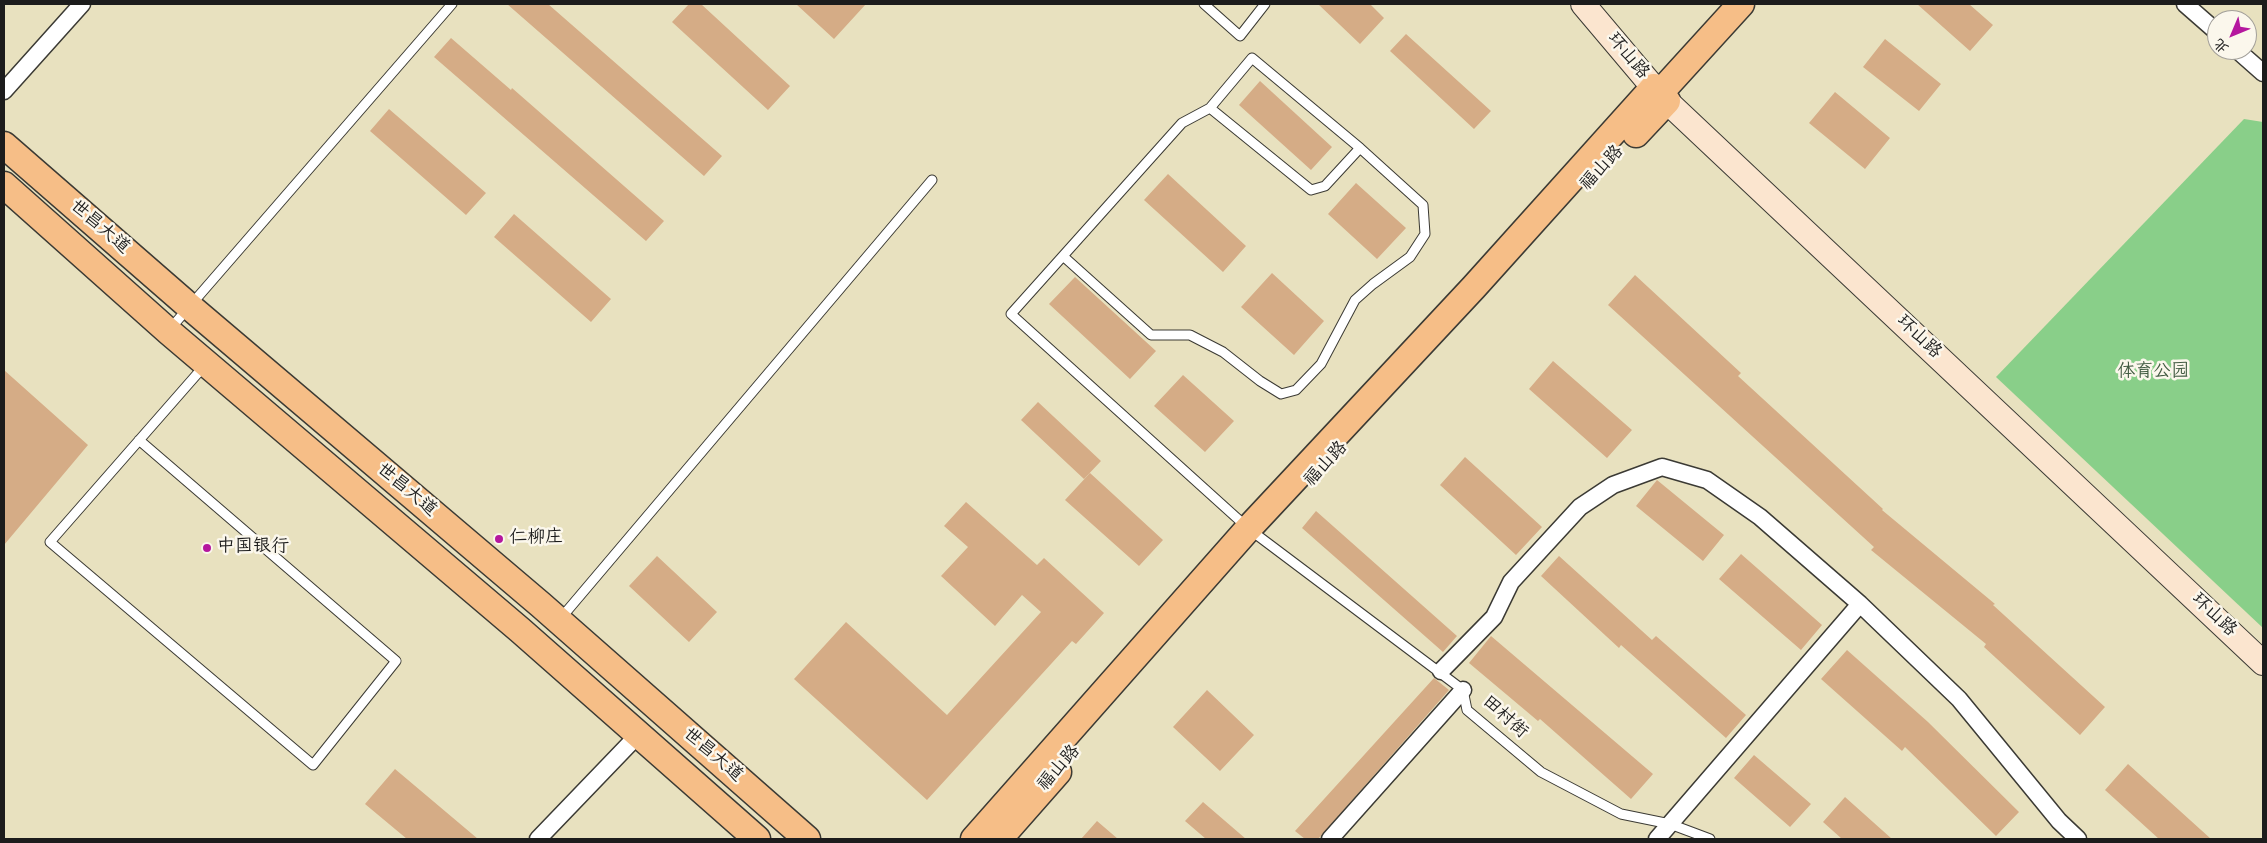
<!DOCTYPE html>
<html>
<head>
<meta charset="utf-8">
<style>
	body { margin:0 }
	#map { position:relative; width:2267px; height:843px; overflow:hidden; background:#e8e1bf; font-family:"Indie Flower","LXGW WenKai TC",sans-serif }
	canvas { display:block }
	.frame { position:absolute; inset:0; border:5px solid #1c1c1c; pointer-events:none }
	.north { position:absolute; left:2207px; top:10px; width:50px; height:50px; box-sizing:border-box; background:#fbf7ec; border:1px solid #a29f99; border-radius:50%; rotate:225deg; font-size:14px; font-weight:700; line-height:20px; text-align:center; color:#1c1c1c }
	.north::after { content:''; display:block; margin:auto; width:18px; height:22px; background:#b5179e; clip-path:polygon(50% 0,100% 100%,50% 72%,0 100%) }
</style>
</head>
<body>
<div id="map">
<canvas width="2267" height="843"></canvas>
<div class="frame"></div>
<div class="north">北</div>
</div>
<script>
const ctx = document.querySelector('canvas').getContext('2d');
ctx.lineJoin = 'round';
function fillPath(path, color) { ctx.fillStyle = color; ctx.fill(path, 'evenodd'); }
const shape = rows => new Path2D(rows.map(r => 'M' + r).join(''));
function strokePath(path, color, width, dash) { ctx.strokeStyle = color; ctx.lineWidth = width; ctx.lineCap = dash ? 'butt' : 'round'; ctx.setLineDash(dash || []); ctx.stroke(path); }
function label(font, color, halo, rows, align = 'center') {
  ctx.font = font + ' "Indie Flower","LXGW WenKai TC",sans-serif'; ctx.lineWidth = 5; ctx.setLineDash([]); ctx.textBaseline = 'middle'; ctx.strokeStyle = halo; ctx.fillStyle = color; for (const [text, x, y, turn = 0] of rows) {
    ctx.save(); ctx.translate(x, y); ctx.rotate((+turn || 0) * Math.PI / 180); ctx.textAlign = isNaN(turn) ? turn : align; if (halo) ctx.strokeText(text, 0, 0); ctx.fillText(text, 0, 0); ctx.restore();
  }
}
const green = shape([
	[2244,119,2263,122,2263,628,1996,377]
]);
const building = shape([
	[507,4,548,4,722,156,704,176],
	[689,4,701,4,790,86,768,110,672,22],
	[796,4,866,4,834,39],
	[1318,4,1370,4,1384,18,1360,44],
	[1917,4,1969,4,1993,25,1970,51],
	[1406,34,1491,111,1474,129,1390,51],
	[451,38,511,90,512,88,664,221,646,241,434,57],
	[1885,39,1941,84,1919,111,1863,67],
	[1260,81,1332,147,1311,170,1239,105],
	[1835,92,1890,138,1865,169,1809,123],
	[389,109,486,193,466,215,370,131],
	[1168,174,1246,246,1223,272,1144,200],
	[1356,183,1406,228,1377,259,1328,214],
	[514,214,611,299,591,322,494,237],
	[1272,273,1324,321,1294,355,1241,307],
	[1635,275,1741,373,1738,376,1883,509,1882,510,1995,604,1993,605,2105,707,2080,735,1984,647,1986,644,1871,550,1874,547,1608,305],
	[1075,277,1156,351,1130,379,1049,304],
	[1553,361,1632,430,1607,458,1529,389],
	[4,370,88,445,4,545],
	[1183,375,1234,421,1205,452,1154,406],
	[1038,402,1101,461,1084,479,1021,420],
	[1465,457,1542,527,1516,555,1440,485],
	[1090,473,1163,540,1139,566,1065,500],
	[1657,480,1724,535,1703,561,1636,506],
	[966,502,1037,565,1044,558,1104,613,1076,644,1072,641,927,800,794,679,846,622,947,715,1041,612,1022,595,995,626,941,576,968,547,944,526],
	[1316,511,1457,636,1443,652,1302,528],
	[1741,554,1822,625,1801,650,1719,579],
	[657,556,717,612,689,642,629,586],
	[1559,556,1652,640,1656,636,1746,715,1726,738,1621,645,1619,648,1541,576],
	[1491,636,1653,774,1631,799,1540,719,1538,721,1469,663],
	[1847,650,1928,722,2019,812,1996,836,1905,747,1902,751,1821,679],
	[1434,678,1449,690,1318,839,1305,839,1295,831],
	[1207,690,1254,735,1220,771,1173,727],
	[1754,755,1811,804,1790,827,1734,778],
	[2128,764,2211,839,2159,839,2105,790],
	[395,769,478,839,407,839,365,804],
	[1845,797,1892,839,1842,839,1823,822],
	[1203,802,1246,839,1206,839,1185,821],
	[1097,821,1118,839,1081,839]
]);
const service = shape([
	[1204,4,1240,36,1265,4],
	[1360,148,1325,186,1311,190,1210,108,1182,123,1011,314,1249,529,1463,690,1467,710,1541,772,1621,814,1670,824,1710,839],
	[1063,256,1151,335,1190,335,1223,352,1260,381,1281,394,1296,390,1321,364,1355,300,1373,284,1410,257,1425,234,1423,205,1360,148,1252,58,1210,108],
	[170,329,452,4],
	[139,440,396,661,313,765,50,542,205,365],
	[561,618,932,180]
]);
const minor = shape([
	[2185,4,2217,32],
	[2237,50,2263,73],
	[4,91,82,4],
	[1441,671,1494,617,1511,582,1580,507,1613,485,1662,467,1707,480,1760,517,1860,604,1959,699,2059,821,2078,839],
	[538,839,638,735],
	[1330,839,1463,690],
	[1657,839,1860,604]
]);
const secondary = shape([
	[1583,4,1659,94,2263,663]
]);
const primary = shape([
	[1659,94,1741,4],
	[1636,134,1667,101],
	[4,145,190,307,541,605,807,839],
	[4,185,168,331,520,630,757,839],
	[974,839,1247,530,1474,287,1654,87],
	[999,839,1058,772]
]);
const markers = [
	[499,539,5,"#b5179e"],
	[207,548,5,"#b5179e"]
];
const streetNames = [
	["环山路",1627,57,50],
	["福山路",1603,169,-47],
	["世昌大道",99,228,41],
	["环山路",1918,338,43],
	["福山路",1327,465,-47],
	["世昌大道",406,491,40],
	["环山路",2213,616,43],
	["田村街",1504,718,42],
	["世昌大道",712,756,41],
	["福山路",1060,769,-49]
];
const parkNames = [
	["体育公园",2153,373]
];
const poiNames = [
	["仁柳庄",509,539],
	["中国银行",217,548]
];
fillPath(green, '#89cf89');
fillPath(building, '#d5ac86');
strokePath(service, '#3b3a34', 11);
strokePath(minor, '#3b3a34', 19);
strokePath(secondary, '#3b3a34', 26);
strokePath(primary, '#3b3a34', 29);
strokePath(service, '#fff', 9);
strokePath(minor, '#fff', 16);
strokePath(secondary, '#fbe5cf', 24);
strokePath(primary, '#f6be87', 26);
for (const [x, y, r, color] of markers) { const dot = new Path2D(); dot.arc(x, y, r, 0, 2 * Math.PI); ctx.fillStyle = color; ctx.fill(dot); strokePath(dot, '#fbf7ec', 2); }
label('18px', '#1c1c1c', '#fbf7ec', streetNames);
label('18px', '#425b42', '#fbf7ec', parkNames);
label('18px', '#1c1c1c', '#fbf7ec', poiNames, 'left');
</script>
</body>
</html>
